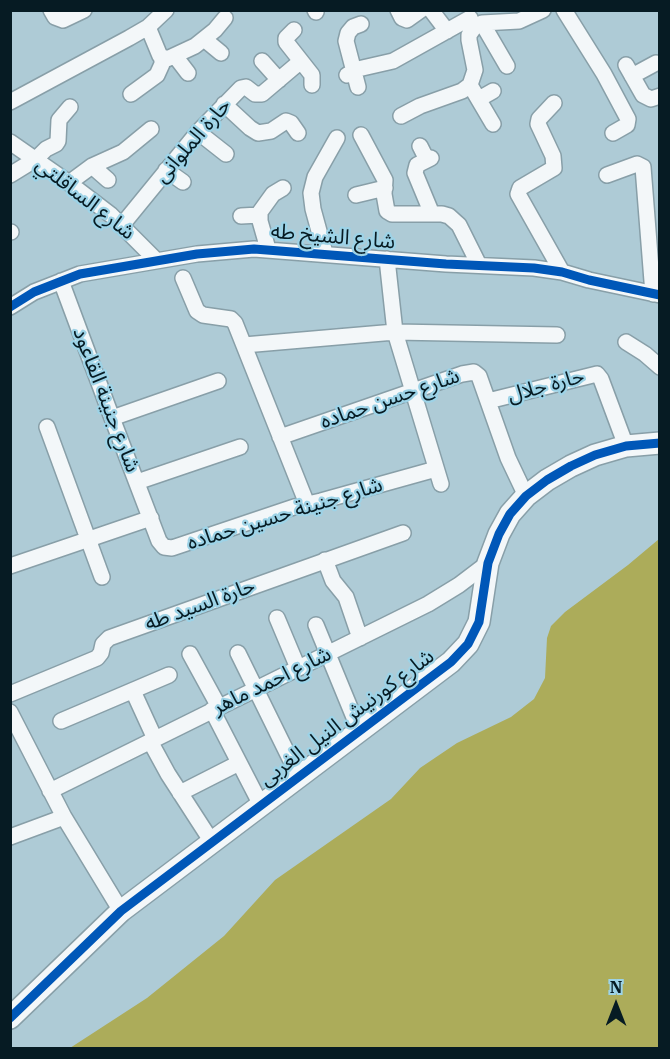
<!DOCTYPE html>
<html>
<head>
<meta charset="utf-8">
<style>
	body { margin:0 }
	#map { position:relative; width:670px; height:1059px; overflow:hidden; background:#aecbd6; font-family:"IBM Plex Serif",serif }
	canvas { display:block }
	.frame { position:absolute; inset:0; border:12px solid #061b23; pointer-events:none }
	.north { position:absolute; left:586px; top:975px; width:60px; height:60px; -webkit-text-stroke:4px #9dd3e7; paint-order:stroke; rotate:0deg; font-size:16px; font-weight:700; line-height:24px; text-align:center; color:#061b23 }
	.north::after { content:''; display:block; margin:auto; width:21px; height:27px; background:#061b23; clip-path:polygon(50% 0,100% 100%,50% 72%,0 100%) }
</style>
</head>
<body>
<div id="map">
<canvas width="670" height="1059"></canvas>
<div class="frame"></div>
<div class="north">N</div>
</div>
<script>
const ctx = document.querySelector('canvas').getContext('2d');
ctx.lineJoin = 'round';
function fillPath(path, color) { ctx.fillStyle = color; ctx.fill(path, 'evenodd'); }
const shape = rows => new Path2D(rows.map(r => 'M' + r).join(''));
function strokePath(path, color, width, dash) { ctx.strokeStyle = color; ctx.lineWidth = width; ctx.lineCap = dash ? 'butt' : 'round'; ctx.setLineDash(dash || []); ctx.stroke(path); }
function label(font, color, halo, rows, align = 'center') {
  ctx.font = font + ' "IBM Plex Serif","Noto Sans Arabic",serif'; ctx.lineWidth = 4.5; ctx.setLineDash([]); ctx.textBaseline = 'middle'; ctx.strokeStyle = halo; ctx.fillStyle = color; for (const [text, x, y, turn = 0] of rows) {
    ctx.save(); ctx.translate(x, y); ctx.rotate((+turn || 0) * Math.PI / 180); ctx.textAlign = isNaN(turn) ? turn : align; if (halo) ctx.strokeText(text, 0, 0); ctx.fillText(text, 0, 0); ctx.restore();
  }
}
const water = shape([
	[659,539,659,1048,70,1048,147,998,224,936,275,880,391,799,420,768,457,743,511,717,534,699,545,678,547,638,551,626,565,612,628,565]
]);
const street = shape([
	[51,10,55,17,63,20,84,10],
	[315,10,316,12],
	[398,10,402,18,407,20,421,10],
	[431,10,447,31],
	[564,10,604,74,628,119,627,125,613,133],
	[482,23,507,66],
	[148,27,160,56,167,59,195,46,215,30,225,18],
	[294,30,286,38,286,42,312,75,312,85],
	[204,39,221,53],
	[175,56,188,73],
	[262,61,279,80],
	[626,65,643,95,651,99,660,96],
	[347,75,358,69,393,61,470,18],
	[632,76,656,63],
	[470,85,493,124],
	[358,87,346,41,348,33,353,27,361,24],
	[131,94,157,75,162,64,162,57],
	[479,99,493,91],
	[10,102,129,38,148,27,166,10],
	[554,103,539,119,538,124,553,156,554,168,520,188,518,194,562,272],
	[224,104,250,128,258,133,271,131,286,121,291,123,298,133],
	[401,116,420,106,462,91,470,85,475,70,469,40,469,35,476,25,482,23,519,21,543,10],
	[198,132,226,154],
	[361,135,385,180,384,194,387,211,392,214,442,214,449,216,459,225,479,265],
	[10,142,69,183,111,215,156,260],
	[420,146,427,160],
	[431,158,417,165,415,173,432,214],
	[92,166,108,180],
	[166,170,183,182],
	[10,175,36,159,46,149,56,144,58,141,59,120,70,107],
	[607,175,637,164,643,167,653,294],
	[69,183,92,166,123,152,151,129],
	[356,195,385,188],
	[241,216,259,215],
	[122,225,198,132,241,88,246,87,255,94,262,94,301,61],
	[10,232,11,232],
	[268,249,260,221,260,212,273,194,283,188],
	[325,253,313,209,311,193,315,177,337,138],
	[387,259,395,332,441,484],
	[183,278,197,311,203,315,231,319,235,323,307,504],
	[61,281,112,418,159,541,164,547,172,548,294,507,321,501,436,469],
	[10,307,34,292,80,274,197,254,254,249,446,264,534,268,562,272,589,280,660,295],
	[626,342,645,354,660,367],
	[244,345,395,332,557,335],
	[488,401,597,374,601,379,626,446],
	[112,418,218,381],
	[47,427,102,577],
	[280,437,462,374,474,372,479,376,508,458,526,496],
	[137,482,240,447],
	[325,560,333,581,346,597,360,638],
	[10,566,151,518],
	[277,618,298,668],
	[316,625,360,732],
	[238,653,299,777],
	[190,654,219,707],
	[133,691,155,739],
	[10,694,97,658,101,653,103,644,109,638,403,533],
	[212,710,261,805],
	[10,712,64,817,121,911],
	[61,721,169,675],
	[150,741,168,774,212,842],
	[50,791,428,604,459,585,488,563],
	[180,793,239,763],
	[10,837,64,817]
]);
const secondary = shape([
	[10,1018,121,911,451,662,468,644,479,622,488,563,499,534,510,514,526,496,547,480,571,466,595,455,626,446,660,443]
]);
const cycleway = shape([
	[10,307,34,292,80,274,197,254,254,249,446,264,534,268,562,272,589,280,660,295],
	[10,1018,121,911,451,662,468,644,479,622,488,563,499,534,510,514,526,496,547,480,571,466,595,455,626,446,660,443]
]);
const streetNames = [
	["حارة الملوانى",193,141,-49],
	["شارع الساقلتي",85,199,38],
	["شارع الشيخ طه",333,237,5],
	["حارة جلال",546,386,-15],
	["شارع حسن حماده",390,399,-19],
	["شارع جنينة القاعود",106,400,69],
	["شارع جنينة حسين حماده",285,514,-17],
	["حارة السيد طه",200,605,-20],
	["شارع احمد ماهر",272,681,-26],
	["شارع كورنيش النيل الغربى",347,718,-37]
];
fillPath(water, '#acac5a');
strokePath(street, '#889fa8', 18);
strokePath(secondary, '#889fa8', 24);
strokePath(street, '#f3f7f9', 15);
strokePath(secondary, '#f3f7f9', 21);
strokePath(cycleway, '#0057b8', 9);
label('21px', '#061b23', '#9dd3e7', streetNames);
</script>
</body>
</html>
